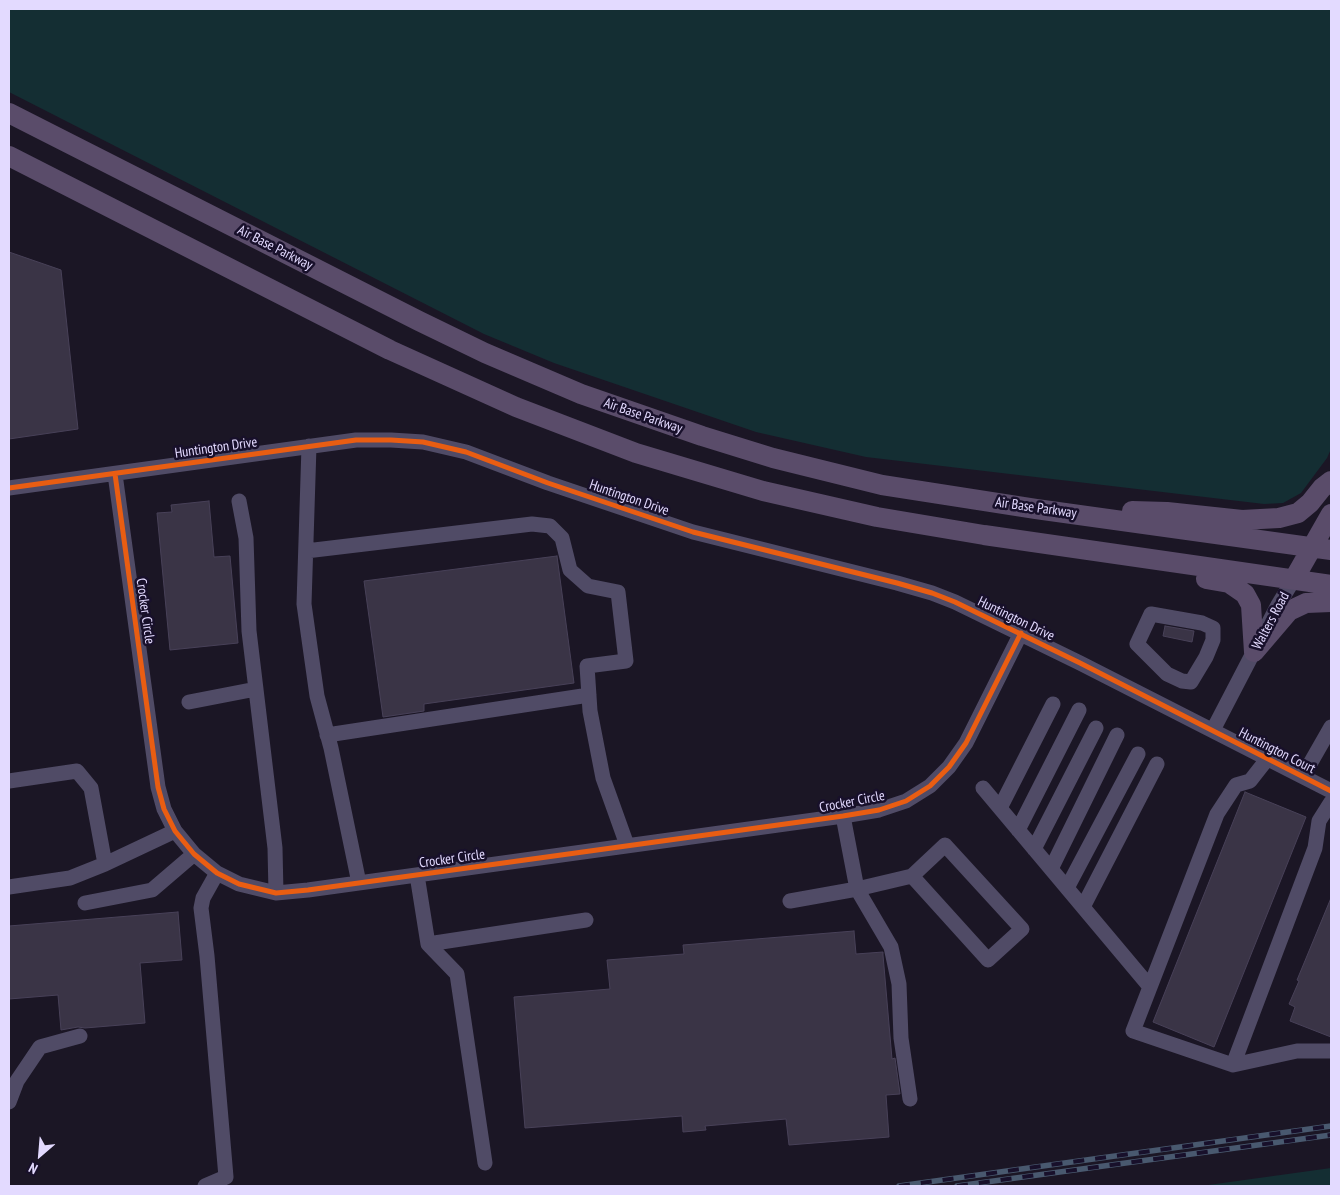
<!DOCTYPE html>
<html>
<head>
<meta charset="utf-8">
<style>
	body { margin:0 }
	#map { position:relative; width:1340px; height:1195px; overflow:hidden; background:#1b1625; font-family:"PT Sans Narrow",sans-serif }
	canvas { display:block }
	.frame { position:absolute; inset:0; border:10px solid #e3daff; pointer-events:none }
	.north { position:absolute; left:15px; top:1130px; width:50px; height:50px; -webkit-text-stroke:4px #18102b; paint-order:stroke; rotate:207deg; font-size:14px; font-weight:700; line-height:20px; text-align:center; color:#e3daff }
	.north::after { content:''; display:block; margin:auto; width:18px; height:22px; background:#e3daff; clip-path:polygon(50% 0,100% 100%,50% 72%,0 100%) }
</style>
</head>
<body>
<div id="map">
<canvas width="1340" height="1195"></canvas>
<div class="frame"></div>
<div class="north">N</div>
</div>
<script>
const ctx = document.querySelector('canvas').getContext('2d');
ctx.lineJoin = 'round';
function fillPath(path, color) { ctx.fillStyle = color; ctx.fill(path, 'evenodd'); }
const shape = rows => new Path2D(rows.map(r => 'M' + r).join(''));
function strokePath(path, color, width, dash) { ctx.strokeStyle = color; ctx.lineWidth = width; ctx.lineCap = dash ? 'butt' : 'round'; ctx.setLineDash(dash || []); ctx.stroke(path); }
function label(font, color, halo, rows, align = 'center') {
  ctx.font = font + ' "PT Sans Narrow",sans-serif'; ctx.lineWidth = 5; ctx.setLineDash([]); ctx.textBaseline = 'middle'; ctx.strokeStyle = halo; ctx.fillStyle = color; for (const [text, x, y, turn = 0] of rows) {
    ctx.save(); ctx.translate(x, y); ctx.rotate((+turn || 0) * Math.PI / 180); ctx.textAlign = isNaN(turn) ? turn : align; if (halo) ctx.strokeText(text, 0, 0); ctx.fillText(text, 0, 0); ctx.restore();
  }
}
const green = shape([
	[9,9,1331,9,1331,449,1327,458,1301,493,1283,503,1264,504,866,457,756,432,554,363,484,334,9,92],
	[1331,1168,1331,1186,1201,1186]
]);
const building = shape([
	[9,252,61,270,78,429,9,439,9,252],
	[209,501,214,557,230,556,238,643,170,650,157,513,172,512,171,505,209,501],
	[557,556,574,683,424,704,424,711,383,717,364,581,557,556],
	[1165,626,1194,631,1192,642,1163,636,1165,626],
	[1245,792,1306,817,1214,1047,1153,1022,1245,792],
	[1331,898,1331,1037,1290,1021,1295,1007,1289,1004,1299,981,1297,980,1331,898],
	[178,912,182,960,140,963,145,1023,85,1028,78,1027,61,1030,58,995,9,999,9,926,178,912],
	[854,931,856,954,883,952,883,955,892,1059,895,1058,900,1094,886,1095,889,1137,789,1145,786,1119,705,1126,706,1130,683,1132,682,1116,525,1128,514,997,610,989,607,960,684,954,683,945,854,931]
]);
const minor = shape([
	[309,446,304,604,317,696,331,748,359,883],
	[115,474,158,787,164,809,175,831,194,854,217,873,239,884,276,893,308,890,843,816,879,810,906,801,930,786,949,767,966,743,1021,633],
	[9,488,356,440,391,440,423,442,466,452,548,483,693,532,897,583,932,593,955,602,1080,663,1331,791],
	[239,501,246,538,249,631,275,848,276,893],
	[306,551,532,524,550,526,562,538,570,570,588,586,618,592,626,661,587,666,590,711,603,778,627,845],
	[1151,614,1202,623,1213,628,1213,640,1206,657,1191,682,1182,681,1167,674,1137,644,1151,614],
	[189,702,256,689],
	[1213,730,1278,605,1294,579],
	[327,735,589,695],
	[1268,758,1250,781,1236,785,1217,814,1133,1031,1233,1065,1315,848,1319,821,1331,802],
	[1303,776,1331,727],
	[9,781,77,771,91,788,105,864],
	[983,788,1150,987],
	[1000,808,1053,704],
	[1018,830,1079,710],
	[1034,849,1096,728],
	[1051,869,1117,735],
	[417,875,428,944,586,920],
	[9,887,70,878,105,864,175,831],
	[1067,888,1138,754],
	[790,901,857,889,843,816],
	[85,903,152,890,194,854],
	[1083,907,1157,764],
	[428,944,457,974,485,1163],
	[1233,1065,1297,1051,1331,1051],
	[910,1099,901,1038,899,984,891,947,857,889,912,876,945,845,1022,929,988,960,912,876],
	[9,1102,17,1081,40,1047,80,1036],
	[205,1186,226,1177,207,956,201,908,203,898,217,873]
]);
const major = shape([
	[9,113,419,321,485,353,581,394,702,436,773,458,882,485,1036,509,1331,550],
	[9,156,390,350,516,407,636,453,763,491,877,517,984,535,1331,585],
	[1132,511,1167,512,1242,520,1279,518,1298,513,1310,503,1322,488,1331,481],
	[1206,579,1229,583,1245,594,1251,605,1254,652],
	[1294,579,1331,514],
	[1254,652,1289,611,1306,603,1331,602]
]);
const rail = shape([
	[899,1186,1331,1126],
	[957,1186,1331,1135]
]);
const cycleway = shape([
	[115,474,158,787,164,809,175,831,194,854,217,873,239,884,276,893,308,890,843,816,879,810,906,801,930,786,949,767,966,743,1021,633],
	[9,488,356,440,391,440,423,442,466,452,548,483,693,532,897,583,932,593,955,602,1080,663,1331,791]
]);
const streetNames = [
	["Air Base Parkway",275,248,27],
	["Air Base Parkway",643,416,19],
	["Huntington Drive",216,448,-8],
	["Huntington Drive",629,498,19],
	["Air Base Parkway",1036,508,8],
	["Crocker Circle",145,611,82],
	["Huntington Drive",1016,619,26],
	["Walters Road",1271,621,-62],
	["Huntington Court",1277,751,27],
	["Crocker Circle",852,802,-11],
	["Crocker Circle",452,859,-8]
];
fillPath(green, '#142e33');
fillPath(building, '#3a3446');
strokePath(building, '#484158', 1);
strokePath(minor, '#504b66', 15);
strokePath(major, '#5a4c6a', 20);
strokePath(rail, '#49596f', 5.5);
strokePath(rail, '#18102b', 4, [11]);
strokePath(cycleway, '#e95d12', 5);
label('14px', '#e3daff', '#18102b', streetNames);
</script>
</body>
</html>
